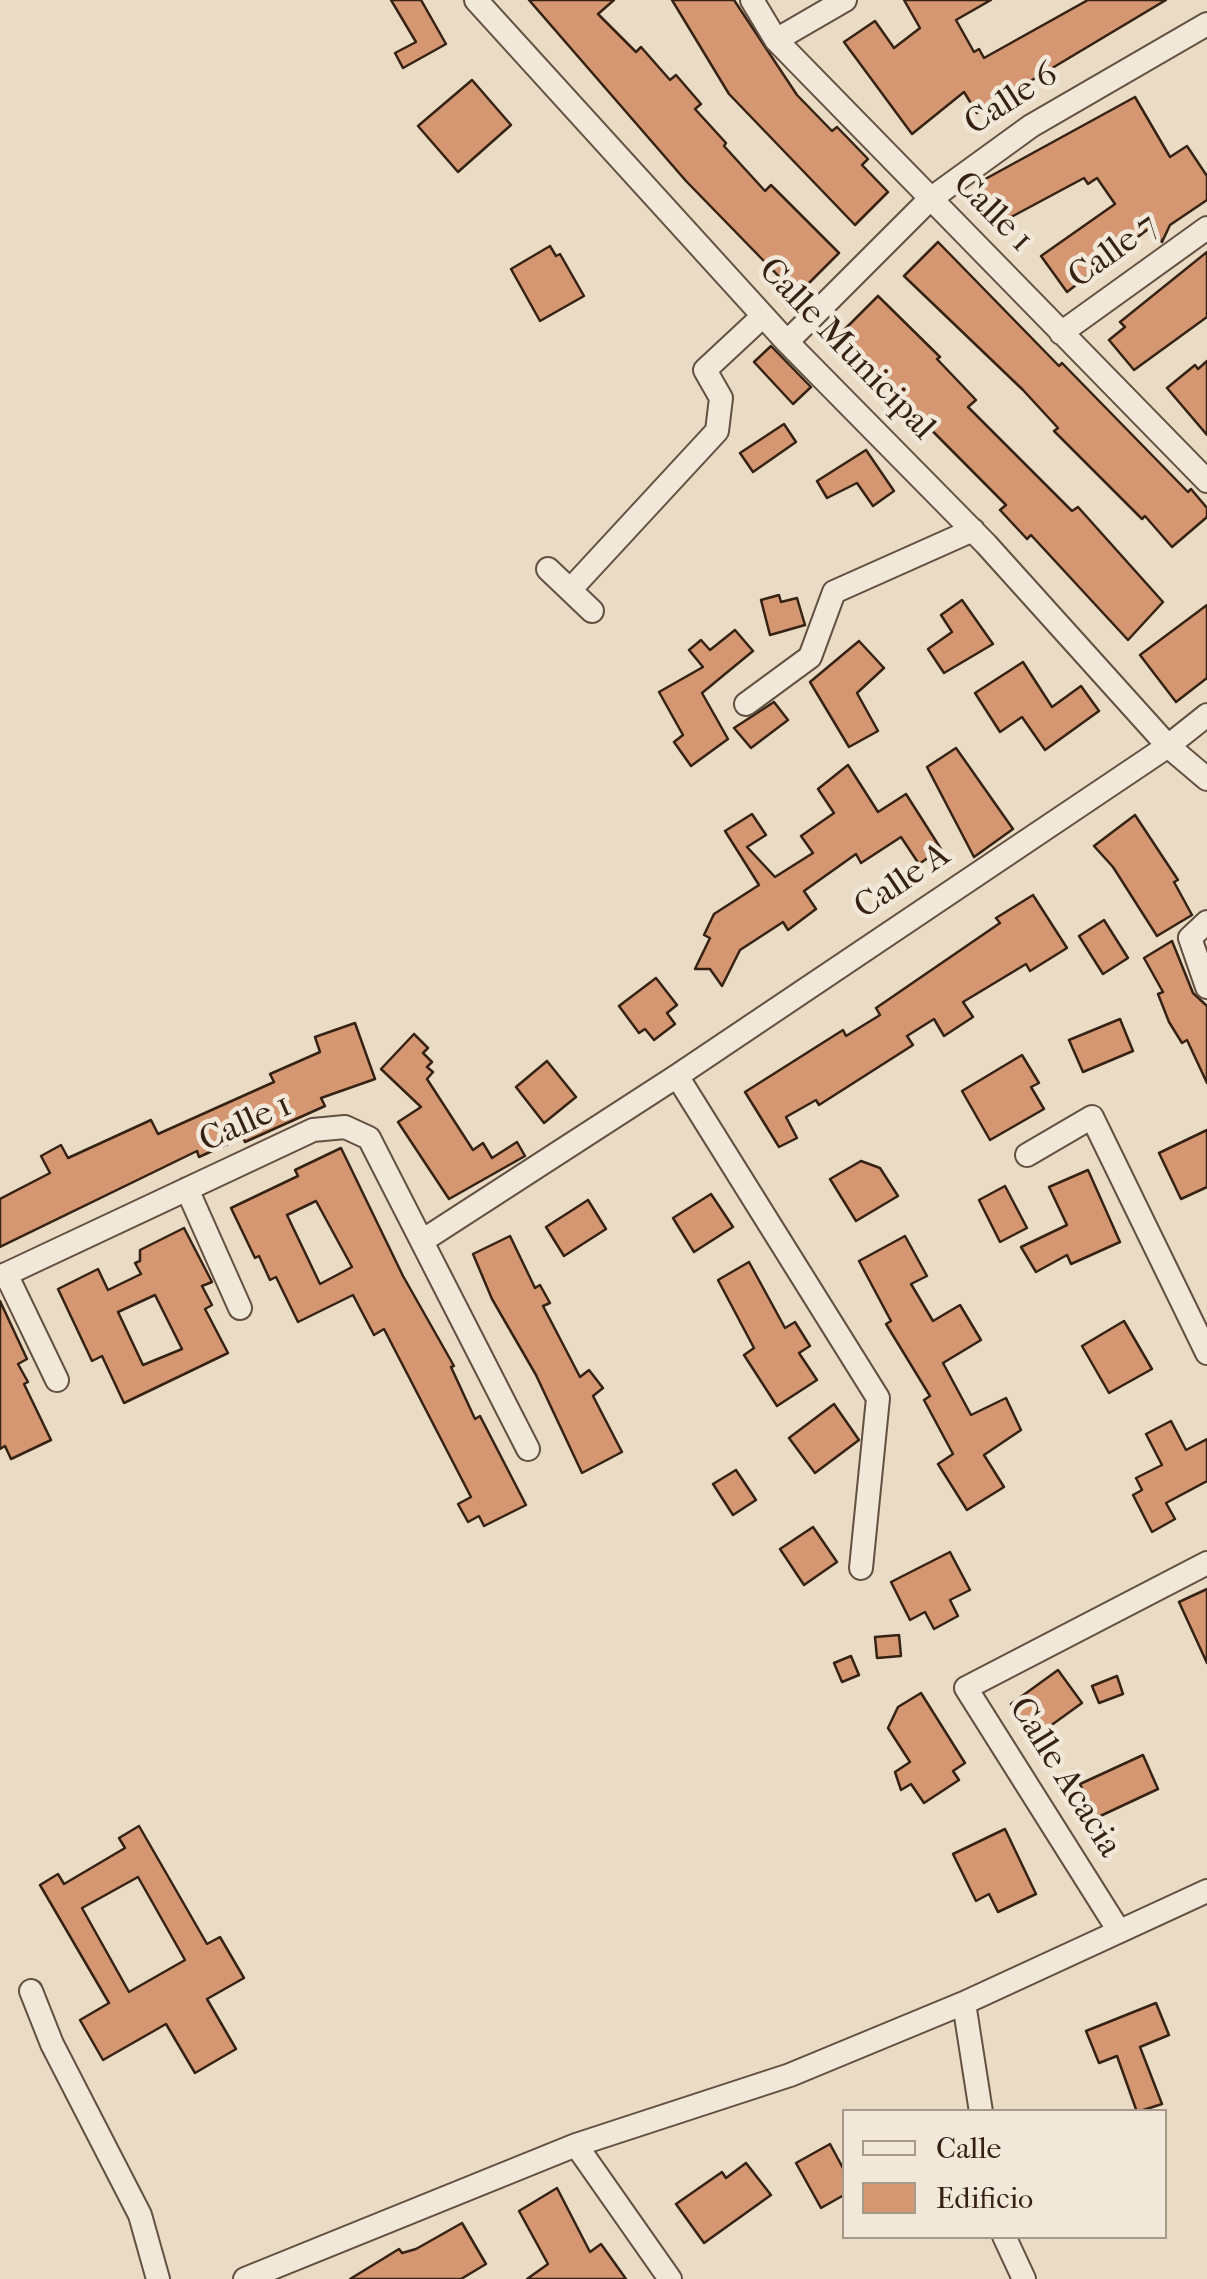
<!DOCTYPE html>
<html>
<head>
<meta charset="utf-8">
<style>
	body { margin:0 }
	#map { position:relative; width:1207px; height:2279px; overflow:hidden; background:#eadbc4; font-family:"IM FELL French Canon",serif }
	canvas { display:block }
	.legend { position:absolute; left:842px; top:2109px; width:325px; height:130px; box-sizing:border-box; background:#f1e8d9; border:2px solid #a6998a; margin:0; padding:12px 18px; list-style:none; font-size:30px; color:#352214 }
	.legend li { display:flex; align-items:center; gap:20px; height:50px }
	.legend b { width:50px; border:2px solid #a6998a }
</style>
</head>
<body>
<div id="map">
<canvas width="1207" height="2279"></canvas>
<ul class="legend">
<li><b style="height:12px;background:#f1e8d9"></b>Calle</li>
<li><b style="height:28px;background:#d49771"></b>Edificio</li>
</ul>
</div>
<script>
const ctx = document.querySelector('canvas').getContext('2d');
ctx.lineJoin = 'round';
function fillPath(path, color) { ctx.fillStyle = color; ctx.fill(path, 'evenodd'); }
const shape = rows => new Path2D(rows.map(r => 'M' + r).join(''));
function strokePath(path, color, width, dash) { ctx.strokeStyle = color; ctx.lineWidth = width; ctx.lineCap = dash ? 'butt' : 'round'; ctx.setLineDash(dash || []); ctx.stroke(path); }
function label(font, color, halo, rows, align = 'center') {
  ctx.font = font + ' "IM FELL French Canon",serif'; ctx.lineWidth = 9; ctx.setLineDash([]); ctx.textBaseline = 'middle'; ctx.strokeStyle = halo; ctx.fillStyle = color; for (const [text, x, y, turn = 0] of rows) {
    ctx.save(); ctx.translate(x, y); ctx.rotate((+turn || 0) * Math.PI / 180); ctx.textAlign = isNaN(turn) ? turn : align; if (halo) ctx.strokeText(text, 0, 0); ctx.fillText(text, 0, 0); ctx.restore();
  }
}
const building = shape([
	[391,0,421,0,446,44,403,68,395,53,416,42,391,0],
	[529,0,614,0,598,14,636,52,641,47,670,80,676,75,701,104,695,109,726,143,724,146,765,191,771,185,839,253,797,295,686,181,529,0],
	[672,0,734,0,797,95,832,131,837,127,868,159,862,165,888,192,855,225,729,94,672,0],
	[904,0,991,0,956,20,974,52,979,49,984,58,1088,0,1166,0,977,113,964,92,912,134,844,42,875,21,894,48,920,28,904,0],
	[472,80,511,125,458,172,418,126,472,80],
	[1135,97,1170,157,1187,146,1207,176,1207,200,1170,225,1162,242,1152,226,1067,292,1041,256,1115,204,1097,178,1088,184,1084,178,1000,223,978,183,1135,97],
	[938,242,1059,366,1062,363,1188,492,1191,489,1207,508,1207,517,1172,547,1145,516,1142,519,1054,431,1058,428,1023,390,904,276,938,242],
	[550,246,556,256,560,254,584,296,540,321,511,269,550,246],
	[1207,252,1207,317,1134,370,1109,340,1125,327,1120,322,1207,252],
	[878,296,940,357,937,359,976,400,968,407,1072,511,1078,507,1163,602,1128,640,1031,535,1027,539,1000,510,1006,505,838,336,878,296],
	[771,346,811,387,793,404,754,362,771,346],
	[1207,361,1207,435,1167,388,1195,365,1198,369,1207,361],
	[784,424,796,442,753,472,740,453,784,424],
	[866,450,894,491,873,506,857,483,827,498,817,481,866,450],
	[779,595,781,602,797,598,805,625,770,635,761,600,779,595],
	[962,600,993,644,944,673,928,649,952,632,941,615,962,600],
	[1207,605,1207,678,1176,702,1140,655,1207,605],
	[735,630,753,651,702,693,728,739,691,766,674,742,683,735,659,692,703,667,689,650,701,640,710,650,735,630],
	[859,641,884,668,857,693,878,731,849,747,810,682,859,641],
	[1023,662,1052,707,1081,686,1099,711,1045,750,1022,717,1000,732,975,693,1023,662],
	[774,702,788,720,751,748,734,728,774,702],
	[956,748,1013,829,974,857,927,767,956,748],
	[848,765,878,812,906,794,941,849,919,864,901,837,861,863,856,854,804,891,816,909,788,930,783,922,740,950,722,986,710,969,695,969,710,938,704,935,714,914,759,885,725,831,752,814,766,835,747,847,775,877,813,853,801,836,834,813,818,789,848,765],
	[1135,815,1178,880,1174,882,1192,915,1157,936,1113,867,1094,846,1135,815],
	[1033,895,1067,948,1030,971,1026,964,963,1002,973,1017,944,1036,934,1019,907,1036,913,1045,819,1105,816,1100,786,1117,797,1138,779,1147,745,1092,843,1030,846,1036,880,1015,876,1008,1000,923,996,918,1033,895],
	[1104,920,1128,958,1103,974,1079,936,1104,920],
	[1172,941,1193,993,1207,1006,1207,1083,1187,1040,1182,1043,1169,1022,1158,994,1163,992,1144,958,1172,941],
	[656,978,677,1005,667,1013,675,1024,654,1040,645,1029,639,1033,619,1006,656,978],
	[1120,1019,1133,1051,1083,1072,1069,1040,1120,1019],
	[355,1023,375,1079,321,1098,325,1106,245,1142,243,1137,199,1157,197,1151,0,1247,0,1199,50,1173,41,1156,61,1145,68,1158,151,1120,158,1134,274,1082,270,1074,320,1052,315,1037,355,1023],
	[414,1034,428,1048,423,1053,432,1062,427,1067,433,1072,427,1079,473,1150,483,1143,492,1158,517,1142,525,1156,449,1199,398,1122,421,1107,381,1069,414,1034],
	[1022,1055,1039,1083,1031,1087,1044,1109,990,1140,962,1091,1022,1055],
	[547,1061,576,1097,544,1123,516,1087,547,1061],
	[1207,1130,1207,1187,1181,1199,1159,1153,1207,1130],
	[341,1148,403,1276,454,1366,451,1367,475,1419,480,1416,526,1505,484,1526,479,1516,468,1522,458,1504,471,1497,384,1329,374,1335,353,1295,298,1322,276,1277,270,1280,259,1256,255,1258,231,1208,298,1176,295,1170,341,1148],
	[316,1201,352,1267,320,1284,287,1215,316,1201],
	[861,1161,880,1168,898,1196,856,1221,830,1179,861,1161],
	[1088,1170,1120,1242,1071,1264,1067,1255,1036,1272,1021,1247,1067,1225,1049,1187,1088,1170],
	[1005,1186,1027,1228,1000,1242,979,1200,1005,1186],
	[711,1194,733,1227,694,1252,673,1218,711,1194],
	[588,1200,606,1229,564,1256,546,1227,588,1200],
	[184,1228,212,1282,202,1286,212,1305,205,1309,228,1353,124,1403,102,1356,92,1361,58,1289,98,1269,108,1290,141,1274,135,1263,140,1261,140,1250,184,1228],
	[155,1295,182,1349,143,1365,118,1312,155,1295],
	[510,1236,535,1288,540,1285,550,1303,543,1306,580,1377,589,1370,603,1388,593,1396,622,1452,582,1473,536,1375,492,1299,473,1254,510,1236],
	[905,1236,927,1276,911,1284,933,1321,960,1305,981,1340,943,1363,971,1415,1006,1398,1021,1430,984,1455,1004,1487,967,1510,938,1464,953,1454,924,1400,930,1396,886,1324,891,1321,859,1261,905,1236],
	[749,1262,785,1328,795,1322,810,1346,799,1353,817,1380,777,1406,744,1355,754,1348,718,1280,749,1262],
	[0,1301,27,1359,18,1364,28,1382,24,1384,51,1440,11,1459,5,1446,0,1449,0,1301],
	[1124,1321,1152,1369,1109,1393,1082,1346,1124,1321],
	[834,1404,859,1440,815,1473,789,1438,834,1404],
	[1171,1421,1186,1450,1207,1439,1207,1481,1166,1503,1175,1519,1152,1532,1133,1495,1142,1490,1136,1478,1162,1465,1146,1434,1171,1421],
	[736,1470,756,1500,733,1515,713,1484,736,1470],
	[813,1527,837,1562,804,1585,780,1549,813,1527],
	[950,1552,970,1590,950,1600,958,1616,934,1629,925,1612,910,1620,891,1582,950,1552],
	[1207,1589,1207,1663,1179,1602,1207,1589],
	[899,1635,901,1656,877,1658,875,1637,899,1635],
	[851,1656,859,1675,842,1682,834,1663,851,1656],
	[1058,1670,1082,1703,1035,1737,1011,1704,1058,1670],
	[1117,1676,1123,1694,1099,1703,1092,1686,1117,1676],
	[921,1693,965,1763,953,1771,959,1780,924,1803,911,1784,901,1790,895,1772,910,1762,888,1728,898,1707,921,1693],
	[1143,1755,1158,1789,1096,1818,1080,1784,1143,1755],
	[139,1826,207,1944,220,1937,244,1978,207,1999,236,2049,195,2073,166,2024,103,2060,80,2020,109,2003,40,1885,58,1874,64,1884,125,1848,119,1838,139,1826],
	[138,1877,185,1960,129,1992,82,1908,138,1877],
	[1005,1829,1036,1894,998,1912,989,1894,976,1901,953,1854,1005,1829],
	[1156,2003,1169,2035,1140,2047,1162,2104,1137,2112,1117,2056,1099,2063,1086,2031,1156,2003],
	[830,2144,844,2170,844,2195,821,2208,796,2163,830,2144],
	[746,2163,771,2195,704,2243,676,2204,722,2172,726,2178,746,2163],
	[557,2188,590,2252,601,2244,626,2279,527,2279,548,2264,519,2211,557,2188],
	[462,2223,486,2264,461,2279,350,2279,399,2249,402,2253,416,2249,462,2223]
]);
const minor = shape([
	[476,0,787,342,986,544,1168,746,1207,779],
	[752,0,776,40,1207,481],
	[776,40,845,0],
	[1061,333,1207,228],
	[787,342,929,200,1031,126,1207,24],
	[548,569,592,611],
	[570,590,717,431,721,398,705,370,763,316],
	[746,704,810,657,834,592,973,530],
	[1207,922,1190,938,1207,987],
	[677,1076,878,1398,861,1568],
	[1027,1155,1092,1117,1207,1353],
	[187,1189,240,1308],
	[422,1241,677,1076,1168,746,1207,715],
	[6,1274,57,1380],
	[0,1277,313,1130,345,1127,369,1138,528,1449],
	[1119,1931,966,1688,1207,1563],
	[31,1991,52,2044,140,2215,158,2279],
	[964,2003,981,2112],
	[576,2145,670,2279],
	[1004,2236,1024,2279],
	[245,2279,576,2145,790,2075,964,2003,1207,1891]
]);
const streetNames = [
	["Calle 6",1012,100,-33],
	["Calle 1",992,213,45],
	["Calle 7",1114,252,-36],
	["Calle Municipal",846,350,46],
	["Calle A",903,882,-34],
	["Calle 1",246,1124,-24],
	["Calle Acacia",1064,1778,58]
];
fillPath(building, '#d49771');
strokePath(building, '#352214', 2.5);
strokePath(minor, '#625040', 26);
strokePath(minor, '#f1e8d9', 22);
label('35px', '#352214', '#f1e8d9', streetNames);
</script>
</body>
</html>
